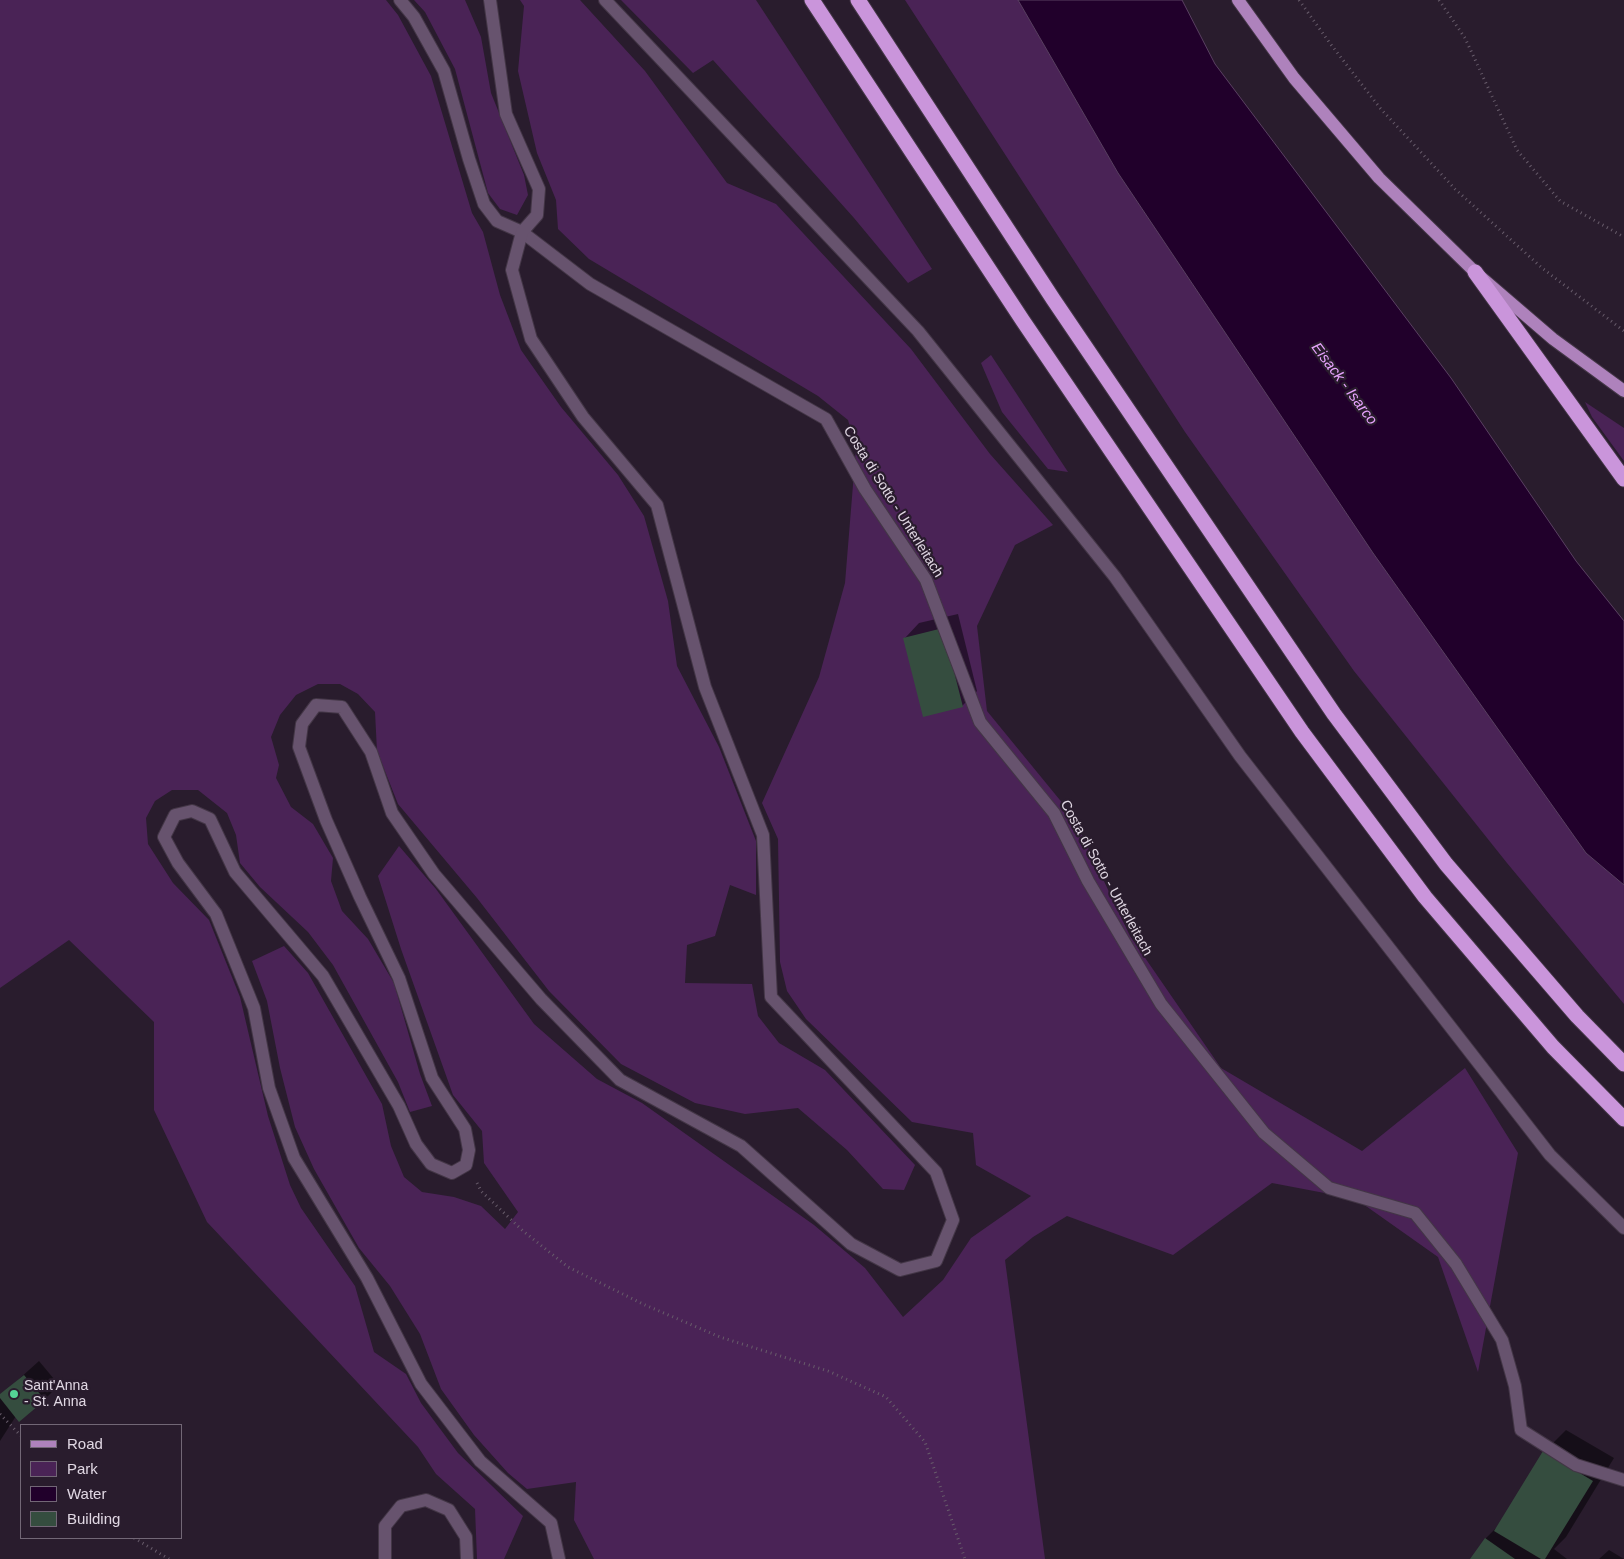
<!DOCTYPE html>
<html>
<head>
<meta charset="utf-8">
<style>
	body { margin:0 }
	#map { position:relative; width:1624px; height:1559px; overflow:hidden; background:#291c2d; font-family:Helvetica,sans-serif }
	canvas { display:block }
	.legend { position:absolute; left:20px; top:1424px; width:162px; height:115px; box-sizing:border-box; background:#291c2d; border:1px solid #726776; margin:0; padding:6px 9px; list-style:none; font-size:15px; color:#e0d7e3 }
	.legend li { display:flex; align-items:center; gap:10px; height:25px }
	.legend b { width:25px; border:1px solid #726776 }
</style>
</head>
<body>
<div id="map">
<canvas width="1624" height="1559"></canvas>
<ul class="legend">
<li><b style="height:6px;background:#ae82bc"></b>Road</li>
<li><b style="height:14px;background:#4a2356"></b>Park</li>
<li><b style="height:14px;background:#21002b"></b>Water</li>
<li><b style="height:14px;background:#354d3f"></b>Building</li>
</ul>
</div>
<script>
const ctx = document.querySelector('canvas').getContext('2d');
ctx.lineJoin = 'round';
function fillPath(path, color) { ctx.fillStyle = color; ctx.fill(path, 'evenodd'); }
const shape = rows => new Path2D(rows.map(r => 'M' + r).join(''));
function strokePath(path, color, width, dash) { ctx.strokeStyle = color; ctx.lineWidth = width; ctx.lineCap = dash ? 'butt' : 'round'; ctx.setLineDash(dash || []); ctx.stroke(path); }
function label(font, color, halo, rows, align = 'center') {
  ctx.font = font + ' Helvetica,sans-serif'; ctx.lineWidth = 4.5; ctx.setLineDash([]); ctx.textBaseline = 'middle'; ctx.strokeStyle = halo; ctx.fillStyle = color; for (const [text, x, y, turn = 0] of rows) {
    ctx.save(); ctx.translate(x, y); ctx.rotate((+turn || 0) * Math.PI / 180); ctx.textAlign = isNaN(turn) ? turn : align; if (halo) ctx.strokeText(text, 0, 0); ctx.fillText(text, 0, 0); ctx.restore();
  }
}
const green = shape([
	[0,0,386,0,398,15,431,76,472,213,483,232,500,295,521,350,561,407,618,475,644,516,668,601,677,666,719,747,756,841,756,895,730,885,715,936,687,945,685,983,752,984,758,1016,779,1043,825,1070,915,1165,904,1190,883,1189,847,1150,798,1108,745,1114,695,1103,621,1064,549,991,477,898,398,804,377,751,375,712,358,694,340,684,318,684,296,695,280,715,271,737,279,765,276,778,291,807,313,824,333,858,331,881,342,911,368,939,394,983,420,1074,432,1106,410,1112,398,1082,333,965,308,932,260,887,240,863,236,835,227,813,198,790,172,790,155,801,146,818,148,844,173,883,209,920,240,997,268,1116,290,1185,301,1208,355,1286,374,1352,406,1374,421,1403,458,1453,523,1516,504,1559,477,1559,475,1509,436,1474,418,1447,207,1222,154,1110,154,1022,69,940,0,988],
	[414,0,465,0,481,37,491,93,524,175,528,195,517,215,500,209,488,193,455,69,425,12],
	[520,0,580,0,645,71,727,183,776,204,911,349,990,454,1053,525,1015,545,977,626,987,711,1073,816,1130,936,1221,1068,1362,1151,1465,1068,1518,1153,1478,1372,1438,1257,1356,1199,1272,1183,1173,1255,1067,1216,1033,1237,1005,1260,1045,1559,594,1559,574,1520,576,1482,527,1489,508,1473,474,1435,441,1389,420,1334,390,1286,359,1248,314,1169,295,1127,280,1068,267,1001,252,961,284,946,308,973,382,1104,391,1146,404,1177,422,1192,454,1197,481,1206,505,1229,518,1212,484,1163,482,1131,453,1095,401,949,378,876,399,846,436,889,534,1024,597,1079,642,1103,814,1225,865,1268,903,1317,943,1280,971,1238,1031,1196,976,1165,973,1133,912,1122,806,1019,787,991,780,962,778,839,762,803,819,677,845,583,856,448,848,420,818,396,589,259,558,229,556,200,537,153,518,71,524,6],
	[621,0,756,0,932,269,908,283,854,218,713,60,693,73],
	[905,0,1018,0,1118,173,1373,553,1586,853,1624,885,1624,1004,1507,863,1354,671,1185,432],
	[991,355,1068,472,1048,469,1002,412,981,363],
	[1585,402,1624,428,1624,461,1592,417]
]);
const water = shape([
	[1018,0,1182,0,1215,64,1451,378,1576,561,1624,621,1624,885,1586,853,1373,553,1118,173,1018,0]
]);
const shadow = shape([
	[958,614,977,691,962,706,905,638,919,623],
	[39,1361,59,1385,45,1399,19,1420,16,1416,0,1441,0,1396],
	[1566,1430,1614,1458,1566,1537,1554,1549,1567,1559,1471,1559,1486,1538,1498,1526,1544,1452],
	[1609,1550,1624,1559,1599,1559]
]);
const building = shape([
	[943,628,963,707,923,717,903,638],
	[24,1375,45,1400,19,1422,0,1398,0,1394],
	[1543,1451,1593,1481,1545,1559,1541,1559,1494,1531],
	[1485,1538,1515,1559,1470,1559]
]);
const path = shape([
	[1299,0,1329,42,1380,108,1455,189,1542,268,1624,331],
	[1439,0,1465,38,1517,150,1560,201,1624,237],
	[477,1183,481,1191,523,1231,568,1267,645,1305,720,1337,828,1371,886,1397,925,1442,965,1559],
	[0,1414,21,1436],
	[134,1538,169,1559]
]);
const lane = shape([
	[400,0,414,17,444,71,469,159,484,204,497,221,522,232,590,284,826,419,865,489,926,580,980,722,1054,813,1088,881,1161,1004,1264,1133,1329,1188,1415,1213,1456,1264,1502,1340,1515,1386,1521,1430,1576,1465,1624,1480]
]);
const street = shape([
	[490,0,506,114,539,189,537,215,522,232,512,270,531,339,583,417,657,505,705,687,763,835,771,997,936,1172,953,1220,936,1261,900,1270,851,1244,741,1146,620,1080,541,999,434,874,392,813,371,752,342,707,316,705,302,724,299,747,326,820,360,897,399,978,432,1078,465,1129,469,1150,466,1165,452,1173,431,1164,416,1144,399,1106,323,976,235,872,210,819,192,811,175,815,164,837,178,863,216,914,254,1008,269,1088,294,1158,367,1278,421,1384,480,1461,551,1523,559,1559],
	[605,0,918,331,1115,577,1240,756,1550,1155,1624,1228],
	[385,1559,385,1526,401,1506,426,1500,449,1510,466,1537,467,1559]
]);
const primary = shape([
	[1238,0,1294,78,1379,178,1475,272,1553,339,1624,391]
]);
const highway = shape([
	[812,0,1023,321,1302,732,1425,897,1553,1047,1624,1119],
	[858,0,1053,299,1334,714,1446,864,1577,1016,1624,1064],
	[1475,272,1624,479]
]);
const markers = [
	[14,1394,5,"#54d396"]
];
const streetNames = [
	["Costa di Sotto - Unterleitach",893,502,58],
	["Costa di Sotto - Unterleitach",1106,878,61]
];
const poiNames = [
	["Sant'Anna",24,1386],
	["- St. Anna",24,1402]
];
const waterNames = [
	["Eisack - Isarco",1344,384,53]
];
fillPath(green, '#4a2356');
fillPath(water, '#21002b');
strokePath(water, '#5a4062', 1);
fillPath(shadow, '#0007');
fillPath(building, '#354d3f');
strokePath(lane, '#433646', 14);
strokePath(street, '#433646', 14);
strokePath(primary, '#433646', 14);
strokePath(highway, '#433646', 17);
strokePath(path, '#685c6b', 3, [1, 4]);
strokePath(lane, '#67536e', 12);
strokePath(street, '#67536e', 12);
strokePath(primary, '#ae82bc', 12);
strokePath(highway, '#ca95db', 15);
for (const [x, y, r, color] of markers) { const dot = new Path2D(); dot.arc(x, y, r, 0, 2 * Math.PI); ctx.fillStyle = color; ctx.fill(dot); strokePath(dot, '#291c2d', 2); }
label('14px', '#e0d7e3', '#291c2d', streetNames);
label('14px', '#e0d7e3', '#291c2d', poiNames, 'left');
label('italic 15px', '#e7a3fd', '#291c2d', waterNames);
</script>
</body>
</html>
